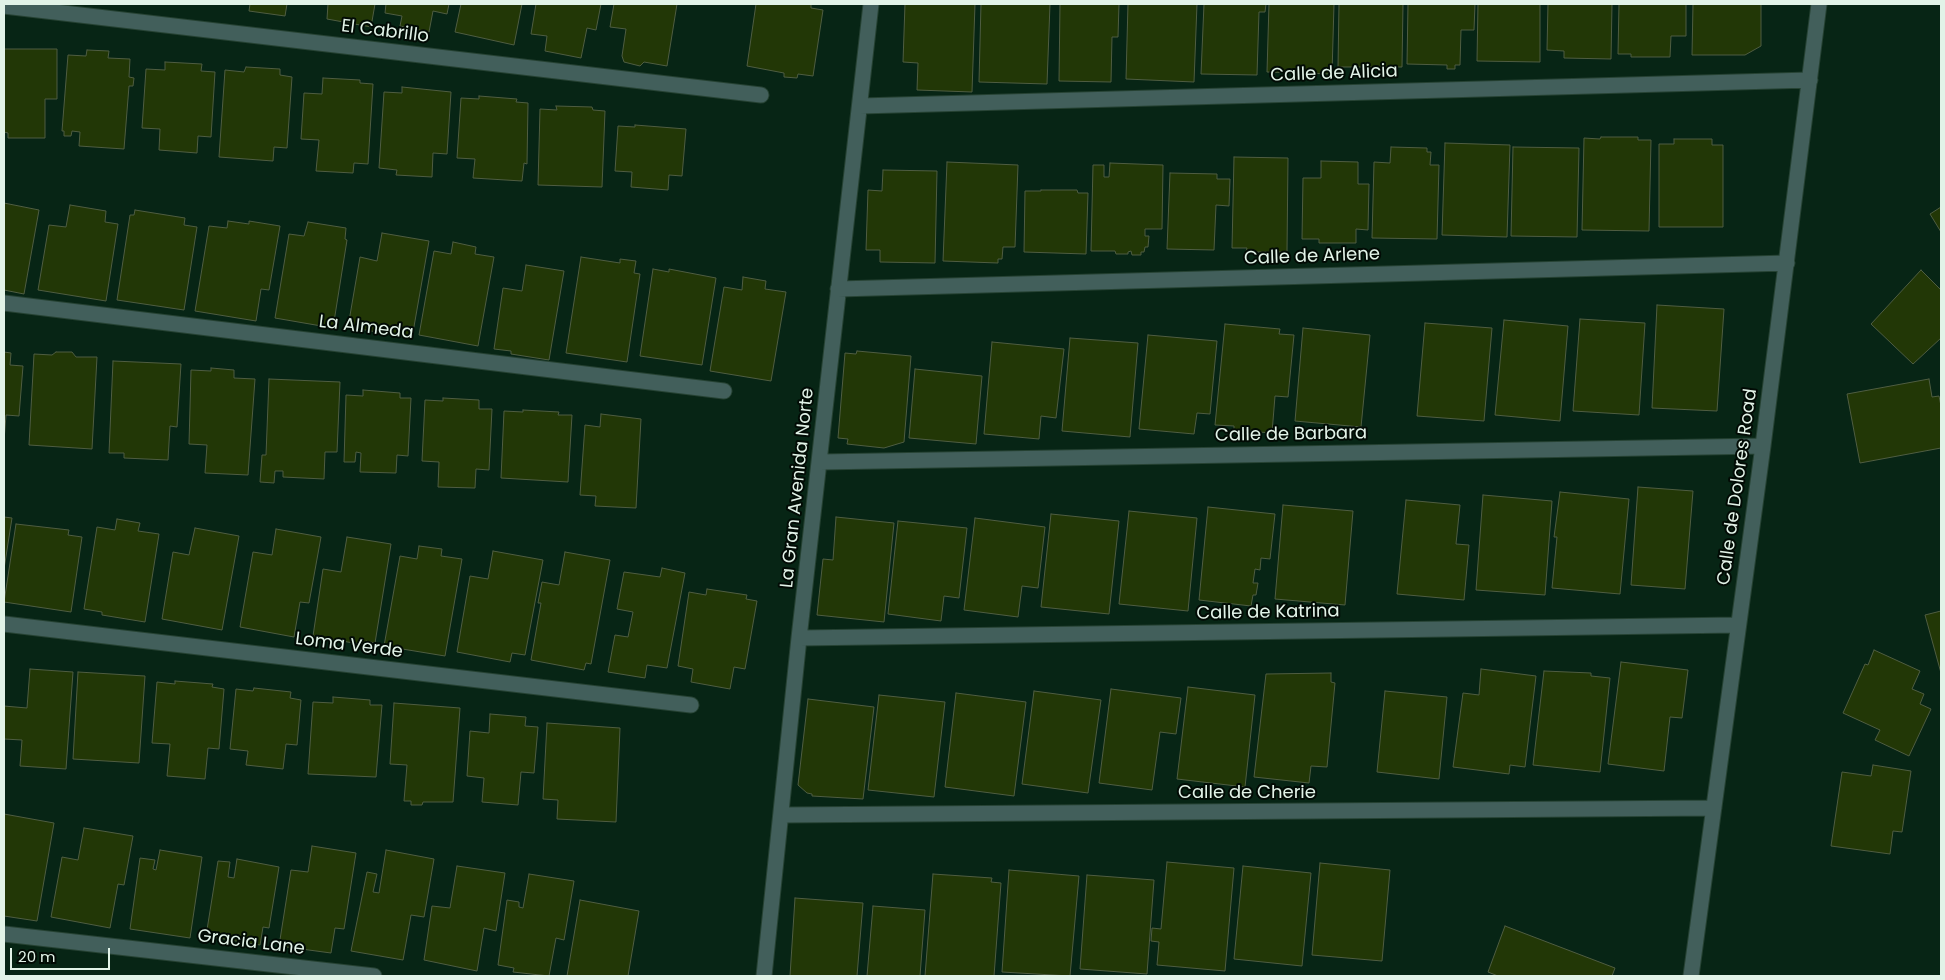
<!DOCTYPE html>
<html>
<head>
<meta charset="utf-8">
<style>
	body { margin:0 }
	#map { position:relative; width:1945px; height:980px; overflow:hidden; background:#072515; font-family:Poppins,sans-serif }
	canvas { display:block }
	.frame { position:absolute; inset:0; border:5px solid #e2f3e8; pointer-events:none }
	.scale { position:absolute; left:10px; top:948px; width:100px; height:22px; box-sizing:border-box; border:2px solid #e2f3e8; border-top:0; padding-left:6px; font-size:15px; line-height:18px; white-space:nowrap; color:#e2f3e8; -webkit-text-stroke:4px #020b05; paint-order:stroke }
</style>
</head>
<body>
<div id="map">
<canvas width="1945" height="980"></canvas>
<div class="frame"></div>
<div class="scale">20 m</div>
</div>
<script>
const ctx = document.querySelector('canvas').getContext('2d');
ctx.lineJoin = 'round';
function fillPath(path, color) { ctx.fillStyle = color; ctx.fill(path, 'evenodd'); }
const shape = rows => new Path2D(rows.map(r => 'M' + r).join(''));
function strokePath(path, color, width, dash) { ctx.strokeStyle = color; ctx.lineWidth = width; ctx.lineCap = dash ? 'butt' : 'round'; ctx.setLineDash(dash || []); ctx.stroke(path); }
function label(font, color, halo, rows, align = 'center') {
  ctx.font = font + ' Poppins,sans-serif'; ctx.lineWidth = 4; ctx.setLineDash([]); ctx.textBaseline = 'middle'; ctx.strokeStyle = halo; ctx.fillStyle = color; for (const [text, x, y, turn = 0] of rows) {
    ctx.save(); ctx.translate(x, y); ctx.rotate((+turn || 0) * Math.PI / 180); ctx.textAlign = isNaN(turn) ? turn : align; if (halo) ctx.strokeText(text, 0, 0); ctx.fillText(text, 0, 0); ctx.restore();
  }
}
const building = shape([
	[250,4,287,4,285,16,249,11,250,4],
	[328,4,375,4,371,27,327,19,328,4],
	[386,4,449,4,447,14,433,11,429,32,400,26,402,16,385,13,386,4],
	[461,4,522,4,514,45,455,32,461,4],
	[536,4,601,4,596,30,587,28,581,58,545,51,547,36,531,34,536,4],
	[614,4,677,4,667,66,644,62,640,66,624,62,622,56,626,29,610,27,614,4],
	[756,4,811,4,811,8,823,10,813,76,798,74,797,78,784,77,784,73,747,66,756,4],
	[905,4,975,4,972,92,917,90,918,63,903,62,905,4],
	[981,4,1050,4,1047,84,979,82,981,4],
	[1060,4,1119,4,1118,37,1112,37,1111,82,1059,81,1060,4],
	[1128,4,1197,4,1194,82,1126,79,1128,4],
	[1204,4,1266,4,1265,12,1259,12,1257,75,1201,74,1204,4],
	[1269,4,1334,4,1332,74,1267,72,1269,4],
	[1339,4,1403,4,1402,67,1338,67,1339,4],
	[1408,4,1475,4,1474,30,1461,30,1460,65,1455,65,1455,69,1447,69,1447,65,1407,64,1408,4],
	[1478,4,1540,4,1540,62,1477,61,1478,4],
	[1548,4,1612,4,1611,59,1564,58,1564,51,1547,50,1548,4],
	[1619,4,1686,4,1686,36,1671,36,1670,57,1631,57,1631,54,1618,54,1619,4],
	[1693,4,1761,4,1761,46,1745,55,1692,55,1693,4],
	[4,49,57,49,57,99,45,99,45,138,8,138,8,133,4,132,4,49],
	[87,50,109,51,108,58,130,59,129,77,134,78,133,86,129,86,124,149,79,146,80,132,72,131,71,136,64,136,64,131,62,131,68,55,86,56,87,50],
	[165,62,202,64,201,71,215,72,211,137,198,136,197,153,159,150,160,129,142,128,146,69,165,70,165,62],
	[246,67,280,69,280,75,292,77,287,148,274,147,273,161,219,157,225,70,244,72,246,67],
	[323,78,360,80,360,83,373,84,368,164,354,163,353,173,316,171,319,140,301,139,304,93,322,94,323,78],
	[402,87,451,92,447,154,433,153,432,177,396,175,397,170,379,168,384,92,402,93,402,87],
	[479,96,517,99,516,102,528,103,527,164,524,163,522,181,473,178,475,159,457,158,461,98,479,99,479,96],
	[556,106,592,107,593,110,605,111,602,187,538,185,540,109,557,110,556,106],
	[635,125,686,129,682,176,669,175,668,190,631,187,632,172,615,171,618,126,635,127,635,125],
	[1601,137,1638,137,1638,140,1651,140,1649,231,1582,230,1584,138,1600,139,1601,137],
	[1674,139,1712,139,1712,145,1723,145,1723,227,1659,227,1659,144,1674,144,1674,139],
	[1445,143,1510,145,1507,237,1442,235,1445,143],
	[1391,147,1427,148,1427,152,1431,152,1430,165,1439,165,1437,239,1372,238,1374,162,1390,163,1391,147],
	[1513,147,1579,148,1577,237,1511,236,1513,147],
	[1234,157,1288,158,1287,252,1246,252,1247,248,1232,248,1234,157],
	[1321,161,1358,162,1358,184,1369,184,1368,230,1356,229,1356,243,1319,243,1319,239,1302,239,1303,178,1321,178,1321,161],
	[947,162,1018,165,1015,247,1003,247,1002,259,998,259,998,263,943,261,947,162],
	[1110,163,1163,165,1162,229,1145,229,1145,236,1149,236,1148,247,1145,247,1144,252,1141,252,1141,255,1132,255,1131,251,1128,252,1128,254,1116,254,1115,251,1091,251,1093,165,1104,165,1104,177,1109,177,1110,163],
	[883,170,937,171,935,263,880,262,880,250,866,250,868,190,882,191,883,170],
	[1170,173,1217,174,1217,179,1230,179,1229,206,1216,205,1214,250,1167,249,1170,173],
	[1041,190,1077,190,1078,193,1088,193,1086,254,1024,252,1025,191,1041,191,1041,190],
	[4,203,39,210,24,294,4,290,4,203],
	[70,205,106,211,105,222,118,224,106,301,38,290,49,225,66,227,70,205],
	[1941,207,1941,232,1930,214,1941,207],
	[135,210,185,218,184,225,197,227,184,310,117,300,130,215,134,215,135,210],
	[228,221,249,224,249,221,280,226,269,290,261,289,256,321,195,311,209,226,227,228,228,221],
	[308,222,346,228,345,239,347,240,333,328,275,318,289,234,304,236,308,222],
	[382,233,429,241,412,338,348,327,360,257,377,261,382,233],
	[453,242,476,247,475,254,494,257,478,346,419,335,434,251,451,254,453,242],
	[581,257,620,263,620,259,636,261,634,273,640,274,627,362,566,353,581,257],
	[526,265,564,271,549,360,511,354,511,351,494,349,503,288,522,291,526,265],
	[653,269,669,272,669,269,716,278,702,365,640,356,653,269],
	[1921,270,1941,290,1941,338,1913,364,1871,324,1921,270],
	[743,277,766,281,765,289,786,292,771,381,710,371,724,287,742,290,743,277],
	[1657,305,1724,309,1717,411,1652,408,1657,305],
	[1580,319,1645,323,1639,415,1573,411,1580,319],
	[1504,320,1568,326,1560,421,1495,415,1504,320],
	[1425,323,1492,328,1484,421,1417,416,1425,323],
	[1225,324,1280,329,1279,334,1294,335,1288,397,1275,396,1272,433,1234,430,1234,426,1215,425,1225,324],
	[1303,328,1370,335,1361,427,1295,421,1303,328],
	[1148,335,1217,341,1210,414,1197,413,1194,434,1139,429,1148,335],
	[1070,338,1138,343,1130,437,1062,431,1070,338],
	[992,342,1064,349,1056,418,1041,416,1039,439,984,434,992,342],
	[857,351,911,356,904,442,884,448,847,444,848,439,838,438,845,353,856,354,857,351],
	[4,352,11,353,10,365,23,366,19,416,6,415,4,441,4,352],
	[56,352,72,352,76,357,97,357,92,449,29,445,34,354,52,355,56,352],
	[113,361,181,364,177,427,170,426,168,460,124,458,124,453,109,453,113,361],
	[211,368,234,370,234,378,255,379,248,475,205,473,207,445,189,444,191,370,211,371,211,368],
	[915,369,982,376,976,444,909,438,915,369],
	[269,379,340,382,337,452,325,452,324,479,283,477,283,471,275,471,274,483,260,482,262,455,266,455,269,379],
	[1929,379,1932,397,1939,396,1941,406,1941,448,1860,463,1847,394,1929,379],
	[363,390,400,393,400,398,411,398,408,456,397,455,396,473,360,472,361,453,356,452,355,462,344,462,346,395,363,396,363,390],
	[443,398,479,400,479,409,492,409,489,470,476,469,475,488,438,487,439,462,422,461,425,400,443,401,443,398],
	[523,410,559,412,558,415,572,415,568,482,501,478,504,411,523,412,523,410],
	[601,414,641,419,636,508,595,506,596,496,580,495,585,425,600,427,601,414],
	[1638,487,1693,491,1685,589,1631,585,1638,487],
	[1560,492,1629,499,1620,594,1552,588,1557,537,1554,537,1560,492],
	[1483,495,1552,501,1545,595,1476,590,1483,495],
	[1406,500,1460,505,1456,544,1469,545,1464,600,1397,594,1406,500],
	[1283,505,1353,511,1345,605,1275,599,1283,505],
	[1208,507,1275,514,1270,559,1261,558,1260,570,1255,569,1253,583,1258,583,1256,595,1253,595,1251,606,1199,600,1208,507],
	[1129,511,1197,518,1188,611,1119,604,1129,511],
	[1051,514,1119,521,1109,614,1041,607,1051,514],
	[4,517,12,518,4,569,4,517],
	[836,517,894,523,884,622,817,615,823,559,833,560,836,517],
	[975,518,1045,527,1038,588,1022,586,1018,617,964,610,975,518],
	[117,519,140,523,138,531,159,534,145,622,102,615,102,612,84,609,97,527,115,530,117,519],
	[898,521,967,528,959,598,944,596,941,621,888,614,898,521],
	[16,524,69,530,68,535,82,537,71,612,4,602,16,524],
	[195,528,239,536,222,630,162,619,173,552,189,555,195,528],
	[276,529,321,537,309,603,300,602,294,637,240,627,253,552,272,555,276,529],
	[347,537,391,544,375,643,366,641,365,645,313,636,323,569,341,572,347,537],
	[419,546,442,549,441,556,462,559,445,656,384,646,400,556,417,559,419,546],
	[493,551,543,560,525,655,512,653,510,662,457,652,470,576,488,579,493,551],
	[565,552,610,560,591,664,586,663,584,670,531,660,541,603,538,603,542,582,559,585,565,552],
	[662,568,685,573,667,668,647,665,645,678,608,672,615,635,628,637,633,612,617,609,624,572,660,577,662,568],
	[707,589,747,595,746,599,757,601,745,669,734,667,730,689,691,682,693,669,678,666,689,592,706,595,707,589],
	[1941,611,1941,673,1925,615,1941,611],
	[1874,650,1920,671,1912,689,1924,694,1920,704,1931,709,1909,756,1875,740,1880,730,1843,713,1865,664,1868,665,1874,650],
	[1621,662,1688,670,1682,718,1670,717,1664,771,1608,764,1621,662],
	[30,669,73,672,66,769,20,766,22,740,4,739,4,706,27,708,30,669],
	[1481,669,1536,676,1525,767,1510,765,1509,774,1453,767,1463,693,1479,695,1481,669],
	[1544,671,1591,673,1591,676,1610,678,1600,772,1533,765,1544,671],
	[78,672,145,676,139,763,73,759,78,672],
	[1331,673,1331,682,1335,683,1327,767,1311,766,1309,783,1254,777,1266,674,1331,673],
	[175,681,213,684,212,687,224,689,219,749,208,748,205,779,167,776,170,744,152,743,157,682,175,684,175,681],
	[1188,687,1255,695,1245,787,1177,779,1188,687],
	[254,688,291,692,290,698,301,700,297,745,286,744,283,769,246,765,248,751,230,749,236,689,253,691,254,688],
	[1111,689,1181,698,1176,734,1160,732,1152,790,1099,783,1111,689],
	[1034,691,1101,700,1088,793,1022,784,1034,691],
	[1385,691,1447,697,1439,779,1377,772,1385,691],
	[956,693,1026,702,1014,796,945,787,956,693],
	[879,695,945,702,934,797,868,790,879,695],
	[333,697,370,700,370,705,382,705,376,777,308,774,313,702,333,703,333,697],
	[808,699,874,707,863,799,812,796,812,794,807,793,798,785,808,699],
	[394,703,460,708,453,802,423,802,422,805,411,805,411,801,404,801,407,765,390,764,394,703],
	[490,714,526,717,525,726,538,727,534,773,521,772,518,805,482,802,484,778,467,776,470,731,489,733,490,714],
	[547,723,620,728,616,822,557,819,558,800,543,799,547,723],
	[1873,765,1911,771,1902,832,1893,831,1890,854,1831,846,1842,772,1871,776,1873,765],
	[4,814,54,823,37,921,4,916,4,814],
	[84,828,133,836,124,885,118,884,110,928,51,917,62,857,78,860,84,828],
	[312,846,356,853,344,929,335,928,331,953,279,946,291,870,308,872,312,846],
	[160,850,202,857,190,938,130,929,140,858,155,860,153,869,156,870,160,850],
	[386,850,434,859,424,917,411,915,403,960,351,951,367,872,377,874,373,892,379,893,386,850],
	[237,859,279,867,269,928,263,927,260,945,206,936,218,861,230,862,228,877,234,878,237,859],
	[1167,862,1234,868,1225,971,1157,965,1159,942,1151,941,1152,928,1161,929,1167,862],
	[1320,863,1390,870,1382,961,1312,955,1320,863],
	[457,866,505,873,496,931,484,928,477,971,424,960,432,906,450,908,457,866],
	[1243,866,1311,873,1302,966,1234,959,1243,866],
	[1009,870,1079,876,1070,976,1002,972,1009,870],
	[529,874,574,881,564,940,556,938,549,976,513,972,514,968,498,965,507,900,519,902,519,907,523,908,529,874],
	[933,874,992,878,991,882,1001,883,994,976,925,976,933,874],
	[1087,875,1154,880,1147,974,1080,969,1087,875],
	[795,898,863,903,857,976,790,976,795,898],
	[580,900,639,911,628,976,567,976,580,900],
	[873,906,925,910,920,976,867,976,873,906],
	[1505,926,1615,968,1612,976,1498,976,1488,972,1505,926]
]);
const minor = shape([
	[4,6,761,95],
	[860,106,1810,80],
	[838,289,1787,263],
	[4,303,724,391],
	[820,462,1763,446],
	[4,624,691,705],
	[799,638,1737,625],
	[781,815,1714,808],
	[4,934,374,976],
	[764,976,799,638,871,4],
	[1691,976,1763,446,1819,4]
]);
const streetNames = [
	["El Cabrillo",385,32,7],
	["Calle de Alicia",1334,74,-2],
	["Calle de Arlene",1312,257,-2],
	["La Almeda",366,328,7],
	["Calle de Barbara",1291,435,-1],
	["Calle de Dolores Road",1738,487,-82],
	["La Gran Avenida Norte",798,488,-84],
	["Calle de Katrina",1268,613,-1],
	["Loma Verde",349,646,7],
	["Calle de Cherie",1247,793],
	["Gracia Lane",251,943,7]
];
fillPath(building, '#223706');
strokePath(building, '#4f5d42', 1);
strokePath(minor, '#264233', 17);
strokePath(minor, '#425f5b', 15);
label('18px', '#e2f3e8', '#020b05', streetNames);
</script>
</body>
</html>
